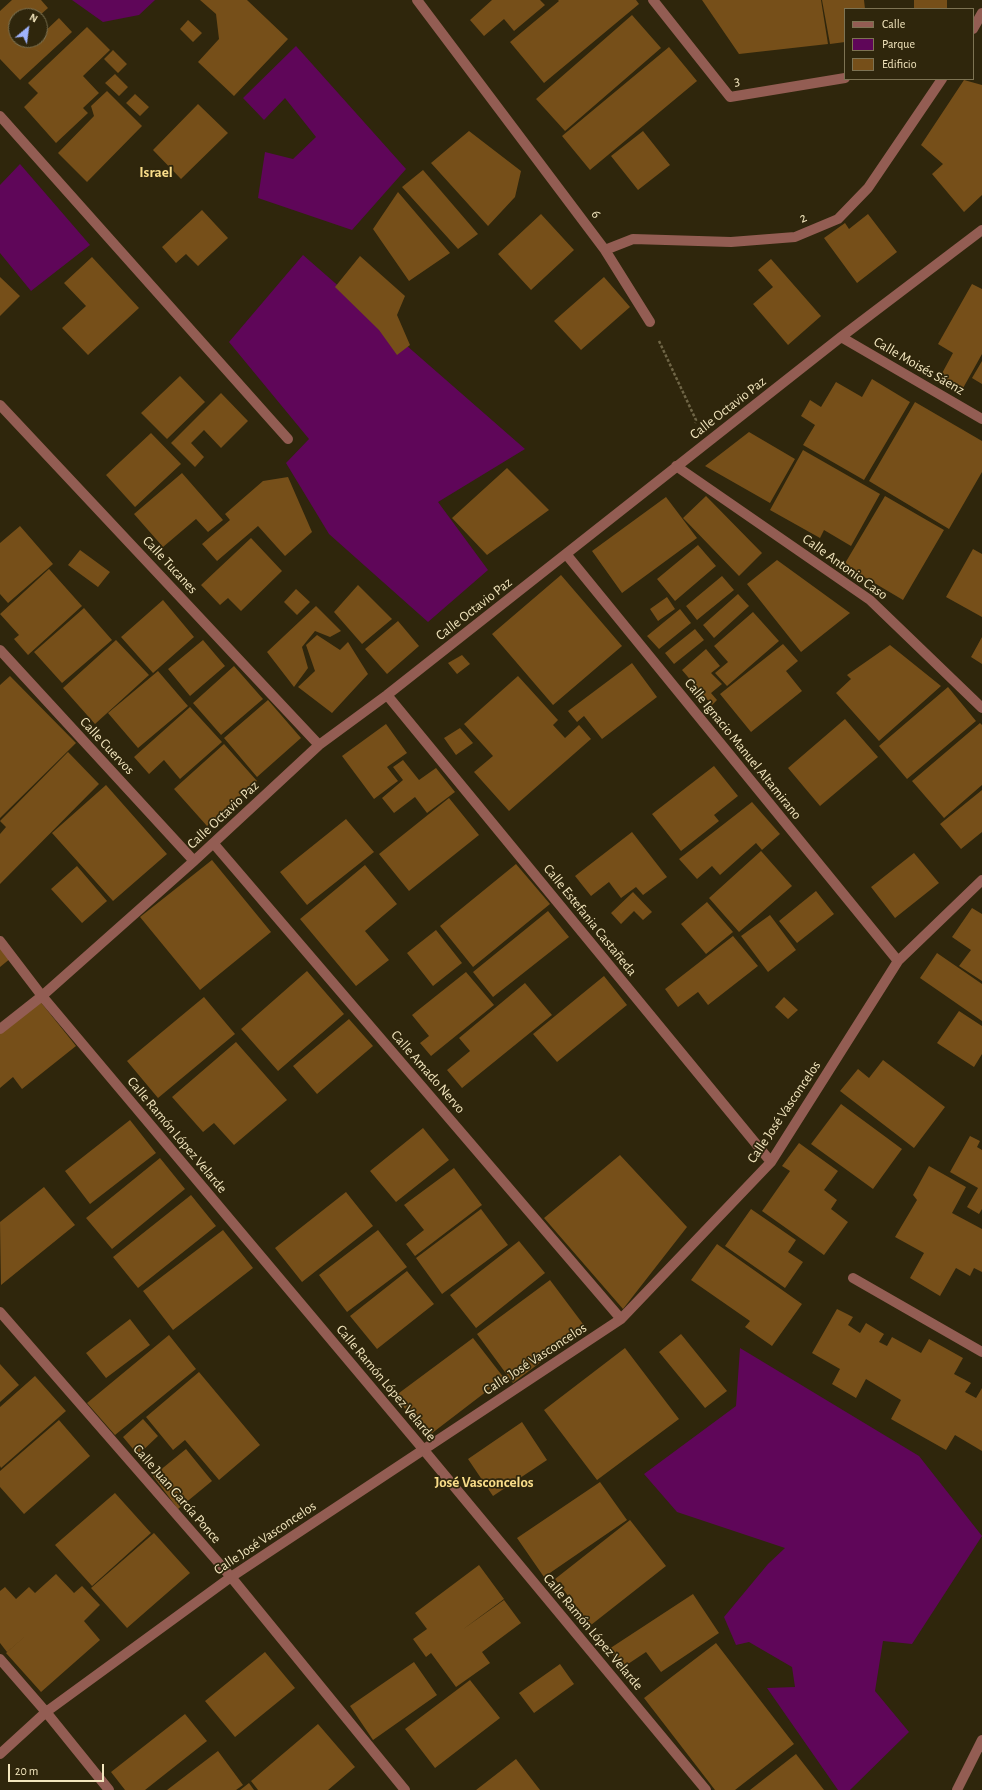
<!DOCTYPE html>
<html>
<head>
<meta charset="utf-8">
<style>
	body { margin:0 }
	#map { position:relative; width:982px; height:1790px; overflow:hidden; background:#2f260c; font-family:"Alegreya Sans",sans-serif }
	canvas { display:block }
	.legend { position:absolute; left:844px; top:8px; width:130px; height:72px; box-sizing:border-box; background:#2f260c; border:1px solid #7d7353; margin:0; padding:5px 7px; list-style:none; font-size:12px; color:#f3e6be }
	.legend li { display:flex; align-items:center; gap:8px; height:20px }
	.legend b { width:20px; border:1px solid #7d7353 }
	.north { position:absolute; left:8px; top:8px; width:40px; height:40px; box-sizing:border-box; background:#2f260c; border:1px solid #7d7353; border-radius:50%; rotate:29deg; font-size:11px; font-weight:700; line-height:16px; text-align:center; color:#f3e6be }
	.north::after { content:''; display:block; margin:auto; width:14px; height:18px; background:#9fb3fd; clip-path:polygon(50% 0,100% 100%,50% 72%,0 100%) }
	.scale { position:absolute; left:8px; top:1764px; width:96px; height:18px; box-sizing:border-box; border:2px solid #f3e6be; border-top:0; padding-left:5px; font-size:12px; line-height:14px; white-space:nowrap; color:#f3e6be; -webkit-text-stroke:3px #2f260c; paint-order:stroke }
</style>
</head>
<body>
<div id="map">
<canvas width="982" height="1790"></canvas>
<ul class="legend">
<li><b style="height:5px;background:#935d53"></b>Calle</li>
<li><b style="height:11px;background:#5f0659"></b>Parque</li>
<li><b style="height:11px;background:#764f19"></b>Edificio</li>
</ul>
<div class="north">N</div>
<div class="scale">20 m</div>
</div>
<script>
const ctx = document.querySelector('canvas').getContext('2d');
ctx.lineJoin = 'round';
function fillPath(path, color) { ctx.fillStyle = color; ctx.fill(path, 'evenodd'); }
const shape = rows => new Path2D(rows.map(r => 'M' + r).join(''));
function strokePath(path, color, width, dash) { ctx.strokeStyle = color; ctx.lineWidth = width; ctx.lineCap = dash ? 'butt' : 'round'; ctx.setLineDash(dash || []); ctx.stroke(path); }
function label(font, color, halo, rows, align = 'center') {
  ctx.font = font + ' "Alegreya Sans",sans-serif'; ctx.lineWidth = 3.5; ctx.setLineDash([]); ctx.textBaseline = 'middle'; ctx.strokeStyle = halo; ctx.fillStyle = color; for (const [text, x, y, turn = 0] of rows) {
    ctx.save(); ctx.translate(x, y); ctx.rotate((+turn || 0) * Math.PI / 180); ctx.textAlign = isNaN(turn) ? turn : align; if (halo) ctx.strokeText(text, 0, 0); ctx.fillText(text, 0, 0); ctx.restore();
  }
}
const green = shape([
	[72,0,155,0,139,15,103,22],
	[296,46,406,169,352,230,258,198,265,152,293,159,316,137,285,98,264,120,243,98],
	[20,164,90,245,31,291,0,253,0,185],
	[303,255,525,449,438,502,488,570,428,622,329,534,286,463,309,439,229,342],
	[740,1348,919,1456,982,1536,912,1644,883,1641,875,1691,909,1732,850,1790,838,1790,767,1688,795,1687,792,1667,749,1642,736,1645,724,1617,768,1564,785,1548,677,1512,644,1474,736,1406]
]);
const building = shape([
	[12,0,41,0,48,8,39,16,16,16,16,40,40,40,40,36,59,18,72,32,20,80,0,59,0,11],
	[200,0,247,0,288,39,234,96,198,62,219,39,216,14],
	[492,0,540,0,545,5,514,31,504,19,484,36,470,20],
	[558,0,636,0,639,4,544,83,510,42,559,1],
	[702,0,821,0,828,44,739,54],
	[822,0,864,0,865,9,845,9,845,42,830,44],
	[914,0,947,0,947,8,914,9],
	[632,15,661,48,565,131,536,99],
	[188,20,202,33,193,42,180,29],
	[87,27,110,50,83,76,99,93,83,108,88,113,56,143,24,107,38,93,28,83],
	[669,47,697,81,590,170,562,136],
	[113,50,127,64,118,73,104,59],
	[115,74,128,87,119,96,105,83],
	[964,80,982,85,982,195,964,212,932,174,943,164,921,145],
	[107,91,142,126,87,182,58,153,94,116,91,106],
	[135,94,149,107,140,116,126,103],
	[198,104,228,133,181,179,153,150],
	[469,131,521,171,515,197,488,226,431,163],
	[643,131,670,165,638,190,611,156],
	[423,170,478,234,458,249,402,187],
	[398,192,450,253,409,281,373,229],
	[202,210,228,238,198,266,186,254,176,263,162,247],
	[541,214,574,250,531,290,498,254],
	[868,214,897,252,857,283,824,238,845,223,849,229],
	[360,256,405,296,397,315,410,345,397,355,379,330,335,287],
	[92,257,139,308,88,355,62,328,86,306,64,283],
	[771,259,821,316,788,345,753,304,773,287,758,270],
	[0,277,20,296,0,316],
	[604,277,630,307,581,350,554,321],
	[972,284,982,289,982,354,962,390,940,377,953,353,938,344],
	[982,361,982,384,972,378],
	[180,376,205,402,167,439,141,413],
	[872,379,910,402,864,480,803,445,815,425,801,416,810,400,821,407,836,382,862,397],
	[221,393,248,421,221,448,204,430,191,443,204,457,195,467,171,443],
	[915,402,982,441,982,472,949,529,869,481],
	[749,432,795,459,770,503,705,466],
	[151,433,181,464,135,507,106,475],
	[803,450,880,494,851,546,824,530,820,538,770,510],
	[507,468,549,510,487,555,452,518],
	[182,473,223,520,208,532,196,519,163,547,134,514],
	[288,477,312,532,285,556,258,526,217,561,202,544,230,520,225,514,263,481],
	[706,496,762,553,739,576,683,518],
	[885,496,944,530,903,600,844,565],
	[666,497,697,538,622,593,592,551],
	[20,526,53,564,8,603,0,594,0,543],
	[251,538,282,571,241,611,228,598,220,605,201,585],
	[698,545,716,566,675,601,657,579],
	[973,549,982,554,982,617,946,597],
	[80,550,110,572,98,587,68,565],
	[777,560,850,613,801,652,747,584],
	[49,569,82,606,28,655,14,639,19,635,0,614],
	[561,575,622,646,553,705,492,634],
	[722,576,734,590,697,620,686,606],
	[358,585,392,619,362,644,334,612],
	[296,589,310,602,297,615,284,602],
	[738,594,749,606,714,638,703,625],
	[667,597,675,609,658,621,650,609],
	[163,600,194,637,153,673,121,637],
	[316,606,341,631,330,637,315,631,302,647,308,668,294,687,267,652],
	[84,608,112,640,62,683,34,652],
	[680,609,691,623,659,649,647,636],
	[753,612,779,641,727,686,715,673,728,662,714,646],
	[398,621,419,646,387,674,365,649],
	[695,629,704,640,674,664,665,653],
	[317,635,340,650,348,642,368,674,332,713,298,687,315,671,306,645],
	[982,637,982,664,971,657],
	[116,640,149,675,95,724,63,688],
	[203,640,225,666,190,696,168,669],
	[783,644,798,661,786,671,802,691,751,732,720,694],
	[890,645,941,686,879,741,836,693,851,679,847,675],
	[706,649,720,666,711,673,722,684,711,693,717,700,712,705,682,670],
	[462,655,470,664,457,674,448,663],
	[632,663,657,697,602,739,584,716,577,722,568,711],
	[234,666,263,699,221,735,193,703],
	[158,671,188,706,138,748,108,713],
	[10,676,76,743,0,818,0,685],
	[518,676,558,720,553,725,565,738,579,725,591,739,509,811,474,772,493,756,464,724],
	[948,687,976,721,907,779,879,746],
	[268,700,301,738,257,777,224,738],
	[190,707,222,742,180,779,164,760,149,774,134,757],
	[845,719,878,757,820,806,788,768],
	[980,723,982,725,982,785,944,818,912,781],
	[386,724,407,753,387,767,398,781,374,799,342,756],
	[460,728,473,743,456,755,444,738],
	[224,744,257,781,207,826,174,789],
	[68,752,99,784,0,884,0,834,6,827,0,821],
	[403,760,419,780,436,768,455,792,427,813,415,797,394,813,382,798,403,780,393,767],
	[714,766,738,796,714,815,719,821,681,851,652,814],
	[106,785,167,854,113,901,52,833],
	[982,790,982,832,961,849,940,824],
	[449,798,479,835,409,891,379,854],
	[752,802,780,834,762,850,756,843,720,875,712,866,697,879,679,859],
	[346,819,374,852,307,905,280,872],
	[632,832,667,877,643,895,636,887,621,898,609,882,591,896,575,876],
	[761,851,792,886,739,932,709,898],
	[914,853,939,883,895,918,871,887],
	[212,860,271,932,200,990,140,917],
	[516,864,550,904,473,967,440,926],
	[365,865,397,904,365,931,389,960,356,986,300,919],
	[77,866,107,901,82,923,51,889],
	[816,891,834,914,797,943,779,921],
	[633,892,652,912,643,920,634,911,621,924,611,913],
	[707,902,733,932,706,954,681,924],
	[972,908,982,914,982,981,959,966,971,950,952,937],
	[548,911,569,937,493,997,473,972],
	[770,915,796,950,768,972,741,936],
	[436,930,462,963,433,986,407,953],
	[733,936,758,966,708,1005,698,992,678,1007,665,989],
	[0,946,11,958,0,967],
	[937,953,982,984,982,1021,920,978],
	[307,971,344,1014,278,1071,241,1029],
	[466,972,494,1005,431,1056,420,1043,429,1036,412,1015],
	[604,976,627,1005,557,1062,533,1034],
	[525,983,552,1015,462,1088,447,1070,470,1051,459,1038],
	[204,997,235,1034,158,1098,127,1061],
	[784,997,798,1010,788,1019,775,1007],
	[39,1000,76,1046,22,1089,13,1077,0,1088,0,1031],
	[959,1011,982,1026,982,1054,974,1067,937,1043],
	[349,1019,373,1046,317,1094,293,1066],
	[236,1042,287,1100,234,1145,214,1123,203,1132,172,1097],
	[883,1060,945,1107,914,1148,840,1091,858,1069,869,1078],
	[841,1104,902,1149,873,1189,811,1144],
	[130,1120,156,1153,90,1204,65,1171],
	[423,1128,449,1160,396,1202,370,1171],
	[970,1136,980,1141,977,1147,982,1150,982,1209,979,1214,967,1207,978,1188,950,1172],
	[799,1143,838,1171,824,1190,837,1200,831,1209,848,1222,824,1255,762,1211,790,1171,782,1166],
	[620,1155,687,1227,623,1309,544,1218],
	[160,1158,185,1189,112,1249,86,1218],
	[929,1166,966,1187,952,1213,982,1229,982,1272,974,1268,970,1276,956,1268,940,1296,910,1278,924,1253,895,1237,917,1200,913,1195],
	[454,1168,482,1205,415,1256,406,1244,424,1230,404,1205],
	[44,1187,75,1225,1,1285,0,1222],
	[346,1192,373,1226,302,1282,275,1248],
	[191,1195,216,1226,138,1288,113,1257],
	[481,1209,508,1245,442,1294,416,1258],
	[751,1209,796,1240,788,1252,803,1262,785,1288,725,1246],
	[223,1230,253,1268,173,1330,143,1291],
	[378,1230,407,1267,347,1312,319,1275],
	[519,1241,545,1273,476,1328,450,1295],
	[717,1244,802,1304,772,1346,745,1327,750,1321,691,1280],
	[407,1271,434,1304,377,1349,350,1316],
	[550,1280,586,1328,513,1383,477,1334],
	[837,1309,853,1317,848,1325,860,1333,866,1323,884,1334,879,1342,887,1346,892,1337,921,1353,929,1339,963,1358,954,1374,971,1383,965,1392,976,1398,982,1388,982,1451,955,1435,946,1450,891,1419,901,1400,866,1379,856,1398,832,1384,840,1369,812,1353],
	[130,1319,150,1345,106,1378,86,1353],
	[681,1334,727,1391,705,1408,659,1352],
	[169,1335,196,1369,115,1435,87,1403],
	[473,1338,504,1378,427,1437,395,1396],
	[625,1348,679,1419,597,1480,544,1410],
	[0,1364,19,1385,0,1402],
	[199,1372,260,1445,219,1480,185,1440,173,1450,146,1417],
	[35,1376,66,1411,1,1468,0,1466,0,1407],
	[143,1419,158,1436,138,1455,123,1437],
	[59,1420,90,1456,24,1514,0,1487,0,1471],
	[522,1422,547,1460,493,1496,468,1459],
	[186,1449,212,1481,178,1509,153,1476],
	[600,1482,627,1520,544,1577,517,1538],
	[115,1493,151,1533,92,1586,55,1545],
	[630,1520,666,1566,591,1625,555,1579],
	[154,1533,190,1573,127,1628,91,1588],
	[479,1565,504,1599,462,1630,504,1600,521,1623,482,1652,490,1663,456,1687,431,1653,426,1657,413,1639,427,1629,415,1613],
	[56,1574,74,1593,82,1586,100,1605,84,1621,100,1640,41,1692,6,1653,29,1633,7,1652,0,1643,0,1591,5,1587,16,1599,29,1587,35,1593],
	[693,1594,719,1633,661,1672,646,1652,622,1668,609,1649],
	[716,1643,794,1744,735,1790,715,1790,644,1698],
	[265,1652,295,1688,235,1737,205,1701],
	[414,1662,437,1695,373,1740,350,1706],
	[560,1664,574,1684,534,1713,519,1693],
	[470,1680,500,1718,435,1768,405,1729],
	[185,1714,207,1741,145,1790,125,1790,111,1772],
	[318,1724,355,1767,328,1790,258,1790,251,1781],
	[218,1751,243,1785,236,1790,167,1790],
	[796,1754,824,1790,750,1790],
	[516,1759,540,1790,476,1790],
	[249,1783,254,1790,240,1790]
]);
const path = shape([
	[659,341,696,420,695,423]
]);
const minor = shape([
	[417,0,605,250,650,322],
	[653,0,730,97,845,78],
	[973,29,982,13],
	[0,116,288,439],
	[605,250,633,239,731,242,795,237,838,219,868,188,942,79],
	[841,337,982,419],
	[0,405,319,745],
	[676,466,870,600,982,708],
	[566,554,898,961],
	[0,650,194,861],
	[387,695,771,1162],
	[214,844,621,1319],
	[0,941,42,996,423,1449,706,1790],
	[0,1029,42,996,194,861,319,745,387,695,841,337,982,230],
	[853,1278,982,1352],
	[0,1312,231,1577,405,1790],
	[0,1659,46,1712,109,1790],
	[0,1754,46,1712,231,1577,621,1319,771,1162,898,961,982,880]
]);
const tertiary = shape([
	[957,1790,982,1740]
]);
const streetNames = [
	["3",737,81,-5],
	["6",596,214,53],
	["2",803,218,-23],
	["Calle Moisés Sáenz",919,366,30],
	["Calle Octavio Paz",728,408,-38],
	["Calle Tucanes",170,565,47],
	["Calle Antonio Caso",845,567,36],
	["Calle Octavio Paz",474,609,-38],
	["Calle Cuervos",107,746,47],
	["Calle Ignacio Manuel Altamirano",743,749,51],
	["Calle Octavio Paz",223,815,-43],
	["Calle Estefania Castañeda",590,920,51],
	["Calle Amado Nervo",428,1072,49],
	["Calle José Vasconcelos",784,1112,-56],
	["Calle Ramón López Velarde",177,1135,50],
	["Calle José Vasconcelos",535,1359,-33],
	["Calle Ramón López Velarde",386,1383,50],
	["Calle Juan García Ponce",177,1494,49],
	["Calle José Vasconcelos",265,1538,-34],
	["Calle Ramón López Velarde",593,1632,50]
];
const neighbourhoodNames = [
	["Israel",156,172],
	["José Vasconcelos",484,1482]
];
fillPath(green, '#5f0659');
fillPath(building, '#764f19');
strokePath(path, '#6f6546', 2.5, [3, 2]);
strokePath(minor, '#935d53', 10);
strokePath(tertiary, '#935d53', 10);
label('14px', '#f3e6be', '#2f260c', streetNames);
label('bold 15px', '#f8dc89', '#2f260c', neighbourhoodNames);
</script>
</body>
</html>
